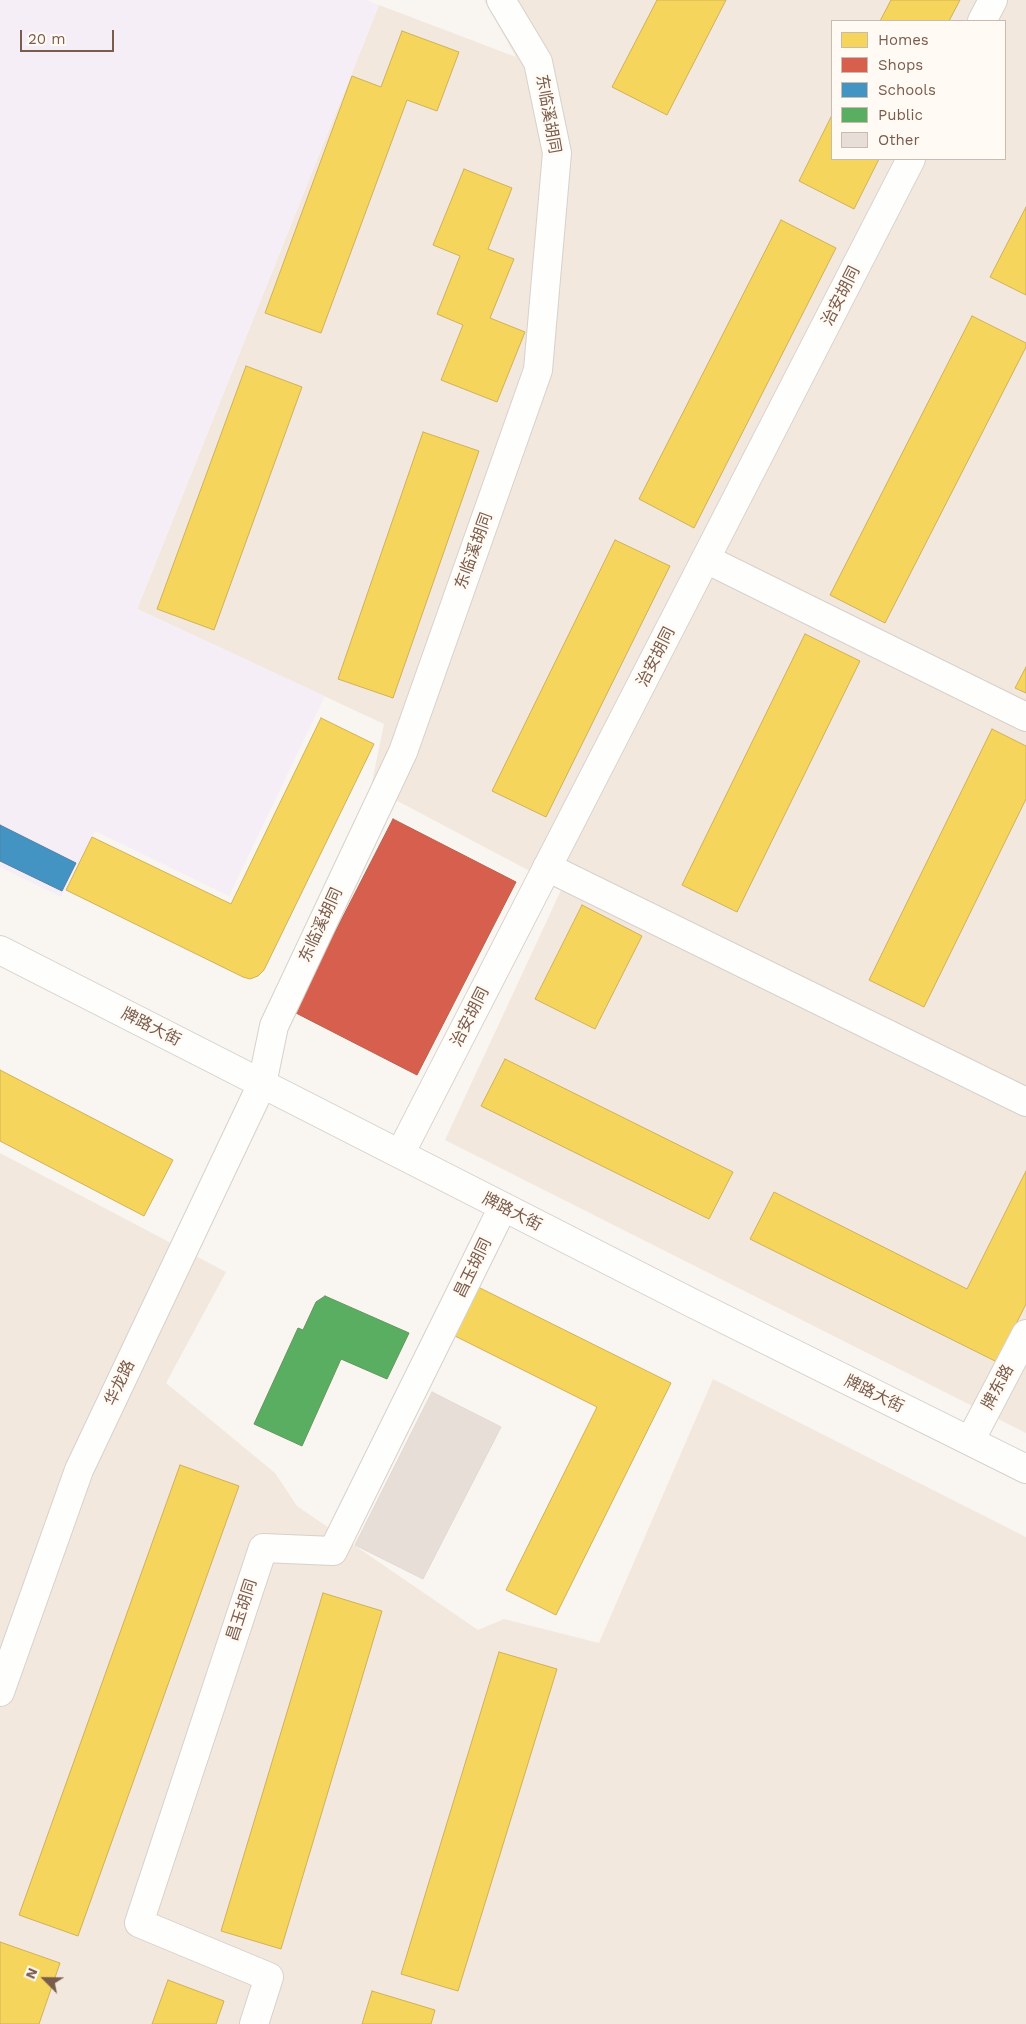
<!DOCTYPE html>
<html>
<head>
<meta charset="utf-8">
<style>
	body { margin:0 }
	#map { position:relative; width:1026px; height:2024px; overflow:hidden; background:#f9f5f0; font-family:"Work Sans",sans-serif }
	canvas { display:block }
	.legend { position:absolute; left:831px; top:20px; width:175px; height:140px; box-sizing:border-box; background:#fffaf3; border:1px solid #cabbb1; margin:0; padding:6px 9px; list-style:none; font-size:15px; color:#7a5c4d }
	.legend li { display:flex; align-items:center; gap:10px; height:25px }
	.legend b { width:25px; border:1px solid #cabbb1 }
	.north { position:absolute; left:20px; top:1954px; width:50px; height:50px; -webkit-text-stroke:4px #fffaf3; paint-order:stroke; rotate:293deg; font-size:14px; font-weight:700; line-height:20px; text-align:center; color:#7a5c4d }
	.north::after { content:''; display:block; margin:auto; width:18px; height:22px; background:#7a5c4d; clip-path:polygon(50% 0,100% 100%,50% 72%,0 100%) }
	.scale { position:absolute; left:20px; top:30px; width:94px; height:22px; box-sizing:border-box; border:2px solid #7a5c4d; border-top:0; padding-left:6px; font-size:15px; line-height:18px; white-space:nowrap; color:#7a5c4d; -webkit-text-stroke:4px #fffaf3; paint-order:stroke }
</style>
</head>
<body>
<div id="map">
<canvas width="1026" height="2024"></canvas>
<ul class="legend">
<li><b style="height:14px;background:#f6d55c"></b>Homes</li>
<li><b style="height:14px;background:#d6604d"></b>Shops</li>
<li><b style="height:14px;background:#4393c3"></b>Schools</li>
<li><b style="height:14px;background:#5aae61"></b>Public</li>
<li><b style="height:14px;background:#e6ded7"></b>Other</li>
</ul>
<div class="north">N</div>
<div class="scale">20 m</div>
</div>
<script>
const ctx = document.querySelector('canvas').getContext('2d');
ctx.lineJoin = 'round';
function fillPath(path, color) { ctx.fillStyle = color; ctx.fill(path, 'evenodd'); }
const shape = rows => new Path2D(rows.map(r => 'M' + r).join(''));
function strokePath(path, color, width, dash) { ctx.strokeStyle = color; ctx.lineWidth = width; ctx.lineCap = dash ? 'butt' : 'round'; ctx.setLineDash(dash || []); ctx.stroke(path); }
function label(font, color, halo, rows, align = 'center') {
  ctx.font = font + ' "Work Sans","Noto Sans SC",sans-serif'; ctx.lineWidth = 5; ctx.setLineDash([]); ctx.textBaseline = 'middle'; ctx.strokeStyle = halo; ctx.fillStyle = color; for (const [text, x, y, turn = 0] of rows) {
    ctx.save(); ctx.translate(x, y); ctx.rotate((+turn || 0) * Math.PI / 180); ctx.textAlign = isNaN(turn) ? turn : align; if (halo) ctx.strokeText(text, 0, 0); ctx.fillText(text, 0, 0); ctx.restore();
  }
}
const residential = shape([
	[484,0,1026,0,1026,1433,445,1140,562,888,371,787,384,724,137,609,379,5,516,57],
	[832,21,1005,21,1005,159,832,159],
	[0,1153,226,1272,166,1383,275,1473,297,1506,478,1630,504,1619,599,1643,713,1379,1026,1537,1026,2024,0,2024]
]);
const education = shape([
	[0,0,366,0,379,5,137,609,325,696,229,896,95,831,61,897,0,867]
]);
const homes = shape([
	[657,0,726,0,667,115,612,87,657,0],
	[891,0,960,0,949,21,880,21,891,0],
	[402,31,459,52,437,111,407,100,321,333,265,313,352,76,381,87,402,31],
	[832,115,832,159,879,159,854,209,799,181,832,115],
	[464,169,512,188,488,249,514,259,490,318,525,332,497,402,441,380,463,325,437,314,460,256,433,245,464,169],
	[1026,207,1026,295,990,277,1026,207],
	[781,220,836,248,694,528,639,499,781,220],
	[972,316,1026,343,1026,347,885,623,830,595,972,316],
	[246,366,302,387,214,630,157,609,246,366],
	[423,432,479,451,393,698,338,679,423,432],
	[615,540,670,566,546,817,492,791,615,540],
	[805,634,860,661,737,912,682,885,805,634],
	[1026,667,1026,693,1015,688,1026,667],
	[321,718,374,744,264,970,258,976,250,979,243,977,66,890,92,837,231,904,321,718],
	[992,729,1026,746,1026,799,924,1007,869,980,992,729],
	[582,905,642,936,595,1029,535,999,582,905],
	[505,1059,733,1172,709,1219,481,1106,505,1059],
	[0,1070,173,1160,144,1216,0,1141,0,1070],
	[1026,1171,1026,1304,997,1362,750,1239,774,1192,967,1289,1026,1171],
	[476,1286,671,1383,556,1615,506,1590,597,1407,451,1334,476,1286],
	[180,1465,239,1486,78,1936,19,1915,180,1465],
	[323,1593,382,1611,281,1949,221,1931,323,1593],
	[499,1652,557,1669,458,1991,401,1974,499,1652],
	[0,1942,60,1963,39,2024,0,2024,0,1942],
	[168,1980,224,2001,216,2024,152,2024,168,1980],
	[372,1991,435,2010,431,2024,362,2024,372,1991]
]);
const shops = shape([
	[393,819,516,882,417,1075,294,1012,393,819]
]);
const schools = shape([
	[0,825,76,863,62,891,0,861,0,825]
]);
const public = shape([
	[325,1296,409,1333,387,1379,341,1359,302,1446,254,1424,298,1328,303,1330,316,1302,325,1296]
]);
const building = shape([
	[432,1392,501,1427,423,1579,355,1545,432,1392]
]);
const minor = shape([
	[982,21,993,0],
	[706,559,1026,717],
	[547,867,1026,1102],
	[0,950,694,1304,1026,1469],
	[400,1154,911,159],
	[970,1441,1026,1334],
	[0,1692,79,1470,262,1084,274,1026,403,752,538,370,557,153,538,62,501,0],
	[254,2024,269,1977,139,1923,263,1548,333,1551,503,1207]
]);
const streetNames = [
	["东临溪胡同",548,114,80],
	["治安胡同",841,296,-63],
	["东临溪胡同",474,551,-70],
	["治安胡同",656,657,-63],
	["东临溪胡同",321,925,-65],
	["治安胡同",470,1017,-63],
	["牌路大街",151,1027,27],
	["牌路大街",512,1212,27],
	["昌玉胡同",473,1268,-64],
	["华龙路",120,1383,-65],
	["牌东路",998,1387,-62],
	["牌路大街",874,1394,26],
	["昌玉胡同",242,1610,-72]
];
fillPath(residential, '#f2e8de');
fillPath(education, '#f6eef6');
fillPath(homes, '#f6d55c');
strokePath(homes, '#d1b158', 1);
fillPath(shops, '#d6604d');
strokePath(shops, '#ba5f4d', 1);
fillPath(schools, '#4393c3');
strokePath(schools, '#5482a0', 1);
fillPath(public, '#5aae61');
strokePath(public, '#64955b', 1);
fillPath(building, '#e6ded7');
strokePath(building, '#e2d8d2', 1);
strokePath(minor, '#d7d1cb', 30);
strokePath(minor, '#fefefd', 28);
label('16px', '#7a5c4d', '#fffaf3', streetNames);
</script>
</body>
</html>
